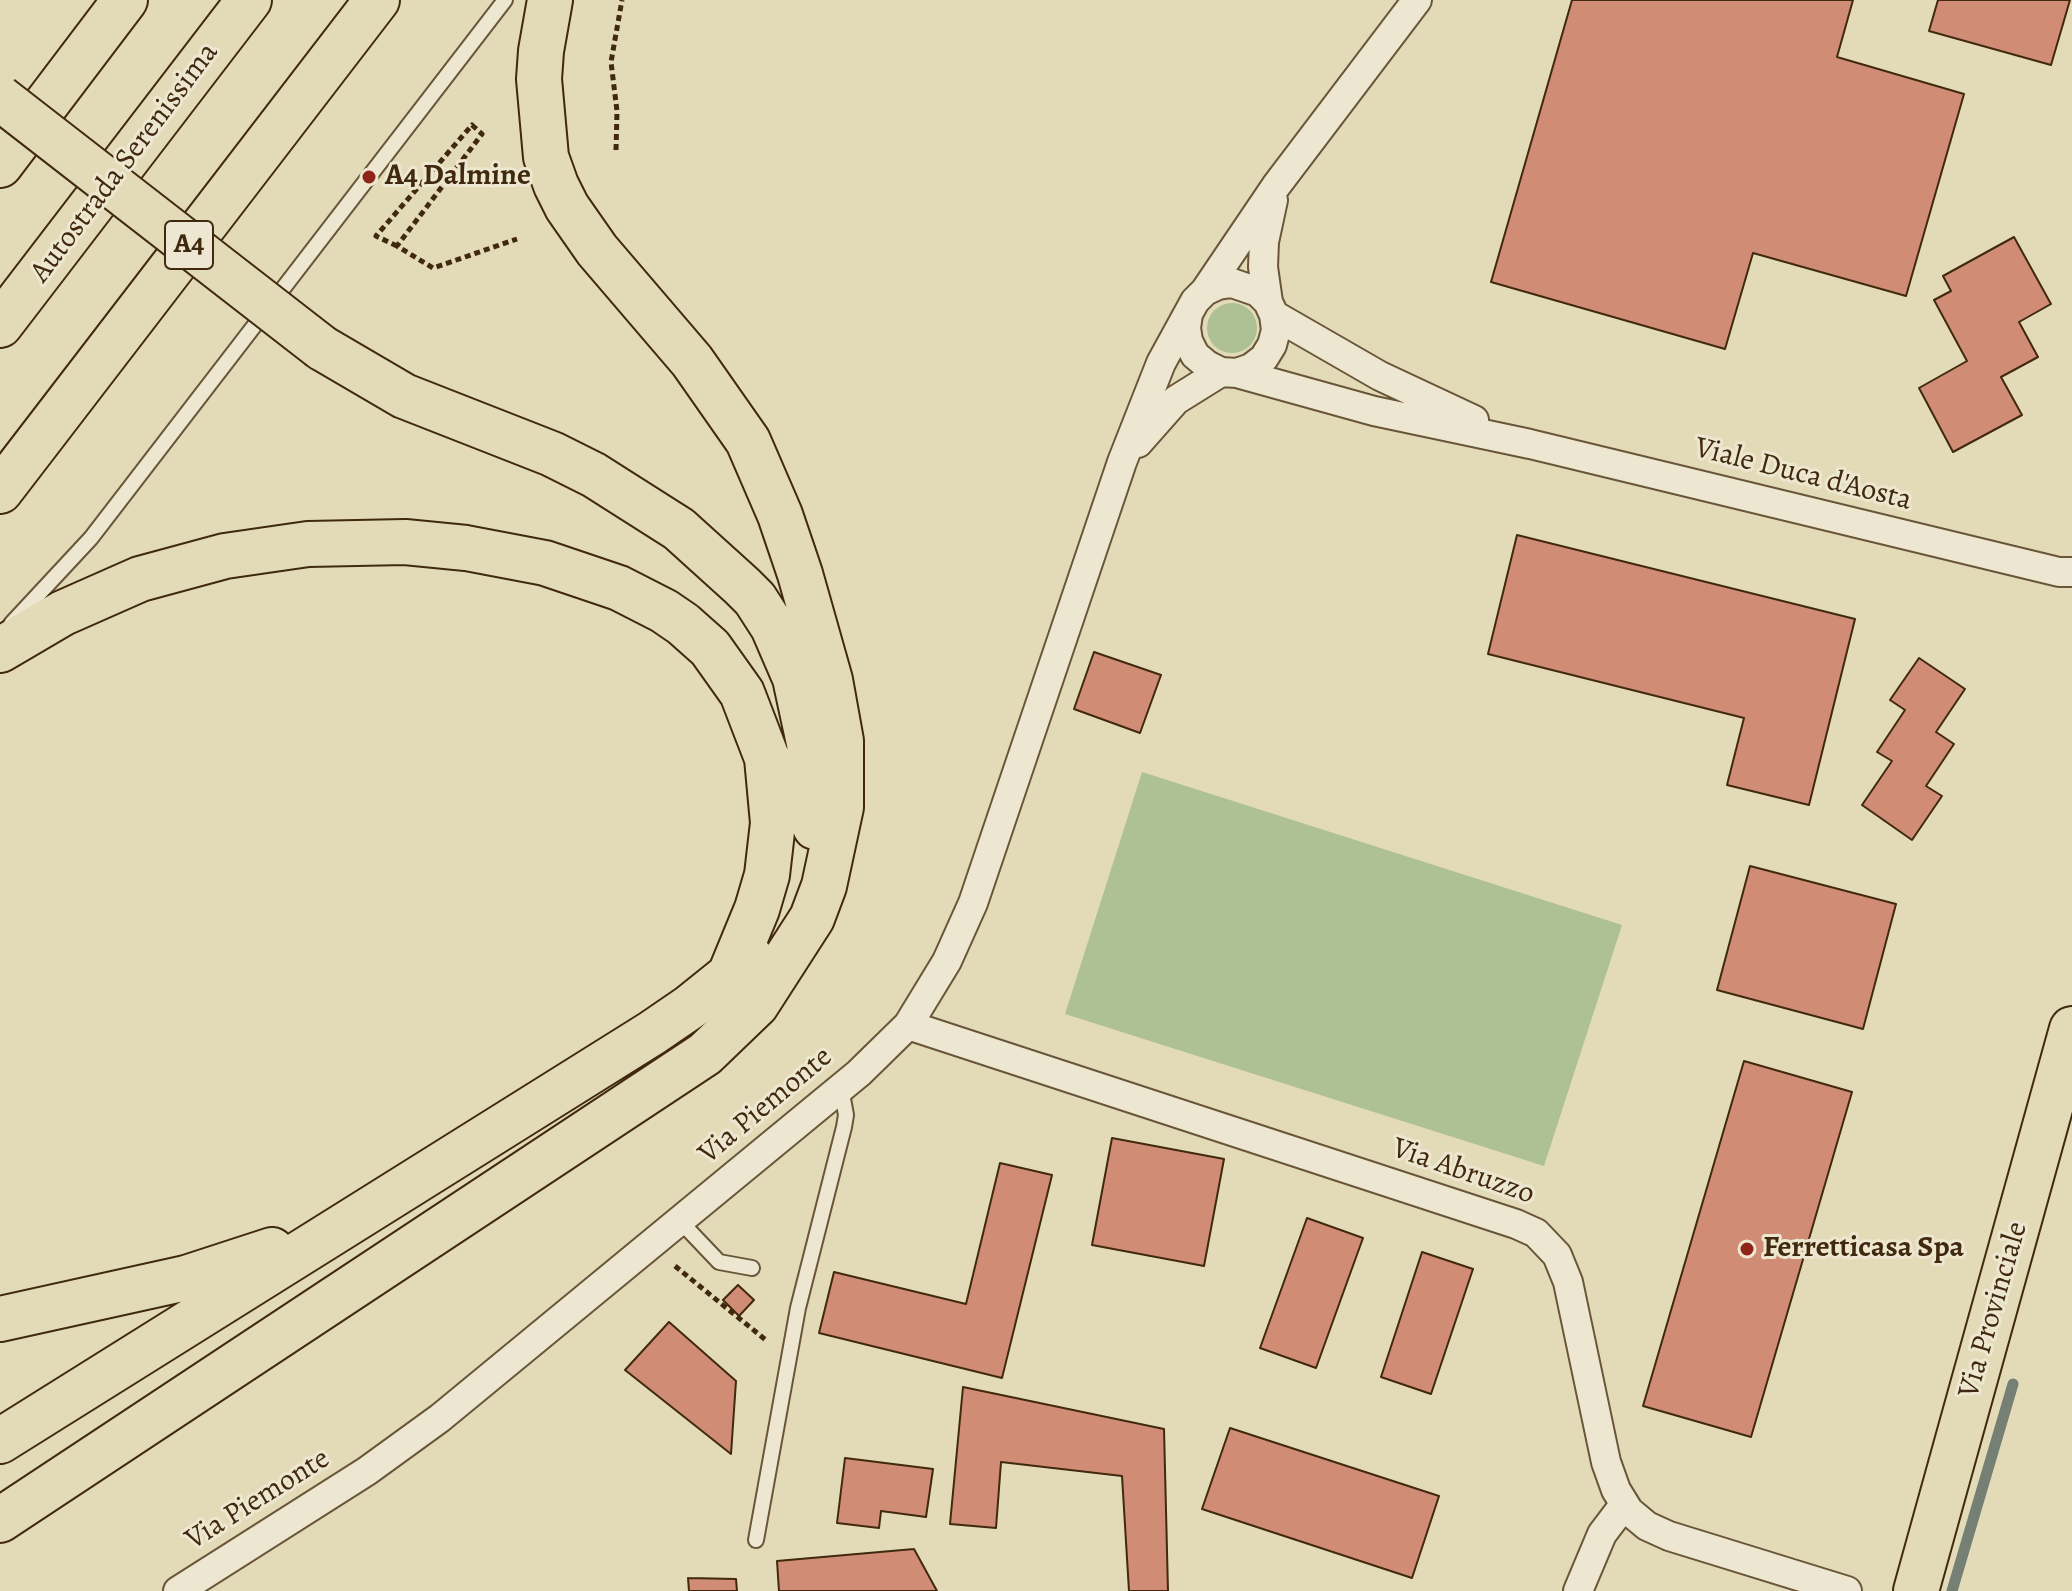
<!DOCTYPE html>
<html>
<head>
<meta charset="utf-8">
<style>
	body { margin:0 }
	canvas { display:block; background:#e3dab8 }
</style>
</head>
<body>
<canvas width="2072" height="1591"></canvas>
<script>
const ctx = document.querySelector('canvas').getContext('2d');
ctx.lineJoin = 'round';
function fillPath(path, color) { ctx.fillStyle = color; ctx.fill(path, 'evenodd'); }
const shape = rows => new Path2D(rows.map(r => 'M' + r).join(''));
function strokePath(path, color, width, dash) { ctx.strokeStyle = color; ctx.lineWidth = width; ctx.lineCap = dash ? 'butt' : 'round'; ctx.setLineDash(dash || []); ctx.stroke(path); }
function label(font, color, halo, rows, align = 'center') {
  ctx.font = font + ' Alegreya,serif'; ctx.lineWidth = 6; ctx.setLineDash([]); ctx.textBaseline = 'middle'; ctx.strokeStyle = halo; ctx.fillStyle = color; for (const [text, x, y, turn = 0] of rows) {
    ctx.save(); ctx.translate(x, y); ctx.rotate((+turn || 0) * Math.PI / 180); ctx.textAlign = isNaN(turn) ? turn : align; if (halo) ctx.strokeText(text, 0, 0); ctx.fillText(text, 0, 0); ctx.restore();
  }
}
const green = shape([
	'1207 328a25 25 0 1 1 50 0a25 25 0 1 1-50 0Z',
	[1142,772,1622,925,1544,1166,1065,1014]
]);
const stream = shape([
	[1952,1591,2013,1384]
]);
const building = shape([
	[1572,0,1853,0,1837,57,1964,94,1906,296,1753,253,1725,349,1491,282,1572,0],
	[1938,0,2070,0,2051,65,1929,31,1938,0],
	[2014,237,2051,304,2019,322,2038,357,2001,377,2022,415,1953,452,1919,388,1967,361,1934,300,1951,291,1943,276,2014,237],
	[1517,535,1855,619,1809,805,1727,785,1744,718,1488,654,1517,535],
	[1094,652,1161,675,1140,733,1074,709,1094,652],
	[1919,658,1965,689,1936,732,1954,744,1926,786,1942,796,1912,840,1862,805,1892,761,1877,752,1905,710,1890,700,1919,658],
	[1750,866,1896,904,1863,1029,1717,990,1750,866],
	[1744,1061,1852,1092,1751,1437,1643,1406,1744,1061],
	[1112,1138,1224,1159,1204,1266,1092,1245,1112,1138],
	[1000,1163,1052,1175,1002,1378,819,1333,834,1272,966,1304,1000,1163],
	[1307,1218,1363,1238,1316,1368,1260,1348,1307,1218],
	[1422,1252,1473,1269,1431,1394,1381,1377,1422,1252],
	[738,1285,754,1300,739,1316,723,1300,738,1285],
	[669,1322,736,1381,731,1454,625,1370,669,1322],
	[963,1387,1164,1429,1168,1591,1129,1591,1122,1476,1001,1462,996,1528,950,1524,963,1387],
	[1230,1428,1439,1496,1412,1578,1202,1509,1230,1428],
	[845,1458,933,1469,926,1517,881,1511,879,1528,837,1523,845,1458],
	[914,1549,937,1591,779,1591,777,1561,914,1549],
	[688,1578,736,1579,737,1591,689,1591,688,1578]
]);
const path = shape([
	[616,150,617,111,611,62,622,0],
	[397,246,376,236,472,125,482,134,397,246,433,268,517,239],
	[675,1266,767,1341]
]);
const lane = shape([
	[11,624,91,538,505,0],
	[680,1221,719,1262,752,1268],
	[756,1540,798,1308,844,1127,846,1115,841,1088]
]);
const street = shape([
	[1205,291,1276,186,1417,0],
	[1268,302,1263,267,1264,242,1273,200],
	[1274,315,1380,376,1474,420],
	[1237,373,1374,411,1530,444,2059,572,2072,572],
	[1138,443,1176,400,1221,372],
	[908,1025,1516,1224,1536,1233,1557,1255,1568,1282,1606,1462,1616,1490,1629,1511,1647,1526,1669,1536,1847,1591],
	[178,1591,367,1471,440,1418,859,1073,908,1025,947,961,973,903,1122,462,1161,363,1195,301,1205,291,1218,285,1232,283,1258,292,1268,302,1274,315,1276,330,1272,345,1264,358,1251,368,1237,373,1221,372,1207,365,1195,355,1188,341,1186,328,1188,314],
	[1578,1591,1602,1534,1624,1505]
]);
const primary = shape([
	[1916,1591,2072,1029]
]);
const highway = shape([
	[0,165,125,0],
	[0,325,249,0],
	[322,348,404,396,552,454,594,475,679,529,742,586,755,599,773,627,795,678,809,743,815,827],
	[0,491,377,0],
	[0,650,63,613,140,579,225,556,308,544,405,542,466,548,545,563,619,588,664,611,683,624,710,648,742,693,767,758,773,823,767,875,757,909,729,977],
	[0,1319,186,1278,272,1250],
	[0,1441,652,1033,690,1007,751,958],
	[0,1520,705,1054,756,1005,812,918,824,886,841,807,841,741,830,680,800,574,780,515,748,441,692,361,597,250,567,207,556,185,546,157,539,79,541,51,550,0]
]);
const highwayBridge = shape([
	[0,98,322,348]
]);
const markers = [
	[369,177,8,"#8f2418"],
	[1747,1249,8,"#8f2418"]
];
const shields = [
	[189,245,48]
];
const shieldNames = [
	["A4",189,245]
];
const streetNames = [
	["Autostrada Serenissima",125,163,-53],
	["Viale Duca d'Aosta",1803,475,14],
	["Via Piemonte",766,1106,-40],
	["Via Abruzzo",1463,1172,19],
	["Via Provinciale",1994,1310,-74],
	["Via Piemonte",258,1500,-32]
];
const poiNames = [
	["A4 Dalmine",385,177],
	["Ferretticasa Spa",1763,1249]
];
fillPath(green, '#adc194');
strokePath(stream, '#757f74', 11);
fillPath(building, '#d08c75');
strokePath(building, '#40290e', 2);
strokePath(lane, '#695538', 18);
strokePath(street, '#695538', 32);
strokePath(primary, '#40290e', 48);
strokePath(highway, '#40290e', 48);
strokePath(path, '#40290e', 5, [6, 4]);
strokePath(lane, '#ede7d1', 14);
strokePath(street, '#ede7d1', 28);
strokePath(primary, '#e3dab8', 44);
strokePath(highway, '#e3dab8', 44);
strokePath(highwayBridge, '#40290e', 48, []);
strokePath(highwayBridge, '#e3dab8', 44);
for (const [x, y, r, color] of markers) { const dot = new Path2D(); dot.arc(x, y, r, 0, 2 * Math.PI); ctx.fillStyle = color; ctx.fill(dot); strokePath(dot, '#ede7d1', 3); }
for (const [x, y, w] of shields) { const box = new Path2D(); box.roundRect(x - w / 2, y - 24, w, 48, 6); ctx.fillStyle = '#ede7d1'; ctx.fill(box); strokePath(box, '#40290e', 2); }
label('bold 28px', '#40290e', null, shieldNames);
label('30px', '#40290e', '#ede7d1', streetNames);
label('bold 30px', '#40290e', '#ede7d1', poiNames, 'left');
</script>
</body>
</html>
